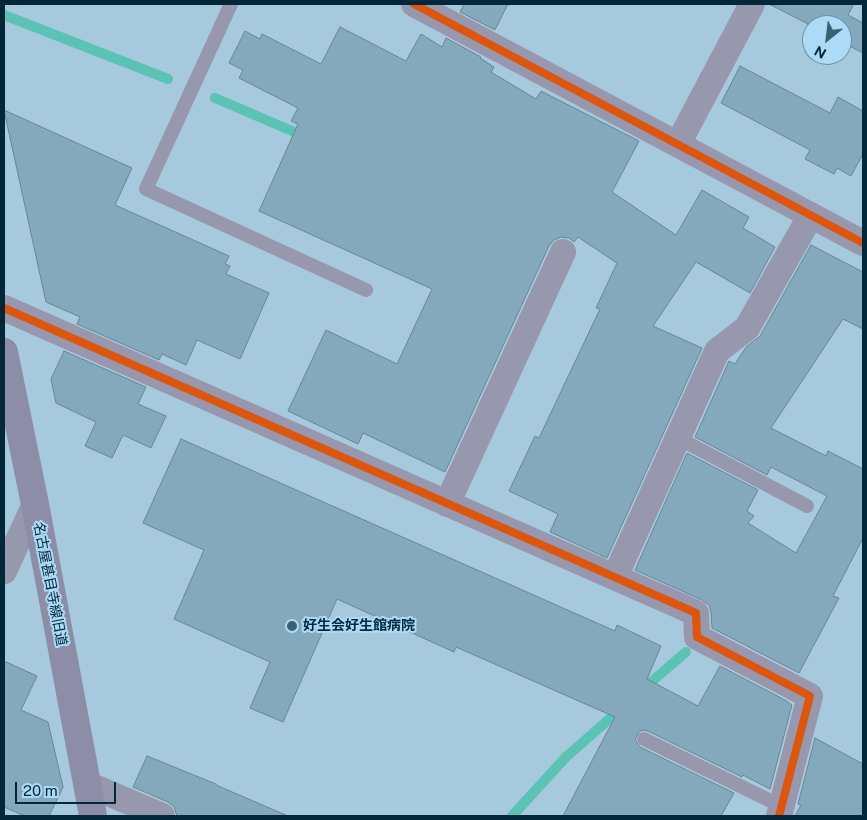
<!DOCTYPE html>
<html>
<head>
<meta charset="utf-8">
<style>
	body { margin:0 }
	#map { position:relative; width:867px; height:820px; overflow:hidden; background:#a7c9de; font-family:"Public Sans",sans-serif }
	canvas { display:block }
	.frame { position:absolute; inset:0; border:5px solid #022739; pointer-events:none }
	.north { position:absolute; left:802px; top:15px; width:50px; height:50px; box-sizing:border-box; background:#acdaf7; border:1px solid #6892ab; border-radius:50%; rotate:209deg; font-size:14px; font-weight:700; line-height:20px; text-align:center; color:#022739 }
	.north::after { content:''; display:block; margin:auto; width:18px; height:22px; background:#3c6073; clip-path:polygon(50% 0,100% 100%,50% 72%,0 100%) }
	.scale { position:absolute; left:15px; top:782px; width:101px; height:22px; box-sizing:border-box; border:2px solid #022739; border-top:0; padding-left:6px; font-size:15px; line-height:18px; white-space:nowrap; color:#022739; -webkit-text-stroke:4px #acdaf7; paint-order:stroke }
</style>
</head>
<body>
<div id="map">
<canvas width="867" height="820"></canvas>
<div class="frame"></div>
<div class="north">N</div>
<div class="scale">20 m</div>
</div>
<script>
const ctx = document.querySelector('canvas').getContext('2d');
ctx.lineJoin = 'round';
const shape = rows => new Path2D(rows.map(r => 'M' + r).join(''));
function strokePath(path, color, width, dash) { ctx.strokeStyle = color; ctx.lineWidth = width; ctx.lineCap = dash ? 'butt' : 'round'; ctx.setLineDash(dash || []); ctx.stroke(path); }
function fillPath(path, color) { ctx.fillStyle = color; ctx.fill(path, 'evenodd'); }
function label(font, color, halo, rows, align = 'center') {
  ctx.font = font + ' "Public Sans","Noto Sans JP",sans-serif'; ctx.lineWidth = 4; ctx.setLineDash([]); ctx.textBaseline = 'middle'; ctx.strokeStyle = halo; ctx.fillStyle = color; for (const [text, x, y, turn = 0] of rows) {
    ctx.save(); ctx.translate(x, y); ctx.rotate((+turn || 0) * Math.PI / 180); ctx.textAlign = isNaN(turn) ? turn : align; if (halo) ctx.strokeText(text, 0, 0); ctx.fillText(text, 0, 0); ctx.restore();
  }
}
const stream = shape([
	[4,15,168,79],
	[215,98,306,137],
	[643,689,686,652],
	[512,816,566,757,623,707]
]);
const building = shape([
	[464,4,508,4,495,30,460,12,464,4],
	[769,4,854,4,848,15,863,23,863,53,842,42,842,25,812,26,769,4],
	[340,27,406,61,421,34,442,47,446,38,481,57,480,58,494,67,491,72,536,99,541,91,639,141,612,192,676,235,702,190,749,217,743,228,775,247,750,293,696,262,653,326,702,348,607,558,550,532,558,514,509,491,535,436,539,438,600,309,596,308,617,263,578,237,574,242,569,238,561,237,554,240,549,246,445,472,363,433,358,444,288,411,326,330,397,364,432,289,259,211,298,124,291,121,298,108,239,78,243,70,229,63,245,31,260,39,262,34,321,64,340,27],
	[740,66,830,113,838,97,863,111,863,154,851,176,837,168,834,174,805,159,810,150,721,103,740,66],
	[4,110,132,168,115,205,229,256,225,264,230,266,226,274,269,293,240,359,197,340,186,365,162,354,159,360,77,324,80,317,46,302,4,110],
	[811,245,863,272,863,329,843,319,771,428,826,456,828,451,863,469,863,538,833,596,839,598,799,673,712,628,711,612,709,605,702,600,635,570,687,453,758,490,747,511,754,516,748,523,796,553,827,496,771,467,767,475,695,437,729,361,735,364,746,347,760,336,811,245],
	[64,351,146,387,138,404,166,416,151,448,123,435,112,458,85,446,96,422,56,403,51,379,64,351],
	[181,439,615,631,617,625,661,646,647,679,698,706,720,666,785,700,792,705,770,789,743,775,742,777,648,731,643,730,639,732,635,739,637,743,640,747,734,793,721,816,563,816,615,717,456,647,454,652,337,599,283,722,250,708,270,662,174,619,204,550,143,523,181,439],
	[4,661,37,676,21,710,48,722,63,787,49,816,25,816,4,807,4,661],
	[815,738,863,764,863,816,795,816,801,805,798,804,815,738],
	[147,756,216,784,216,785,288,816,177,816,174,807,168,802,133,787,147,756]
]);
const lane = shape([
	[231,4,146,189,366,290],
	[678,438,807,506],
	[644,739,781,806]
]);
const street = shape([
	[414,4,863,243],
	[678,144,752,4],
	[4,308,696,613,697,637,810,696,779,816],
	[447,504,563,252],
	[4,571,35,504],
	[615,577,717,351,747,328,811,215],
	[87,784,162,816]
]);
const secondary = shape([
	[4,352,35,504,93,816]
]);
const cycleway = shape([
	[414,4,863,243],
	[4,308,696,613,697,637,810,696,779,816]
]);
const markers = [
	[292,626,6,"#3c6073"]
];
const streetNames = [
	["名古屋甚目寺線旧道",50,584,79]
];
const poiNames = [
	["好生会好生館病院",303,626]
];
strokePath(stream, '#5bc3b5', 10);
fillPath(building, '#85a9bc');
strokePath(building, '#698594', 1);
strokePath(lane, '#9797ae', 14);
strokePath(street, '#9797ae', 26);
strokePath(secondary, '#8e8da7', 28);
strokePath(cycleway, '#dc560e', 8);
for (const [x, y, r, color] of markers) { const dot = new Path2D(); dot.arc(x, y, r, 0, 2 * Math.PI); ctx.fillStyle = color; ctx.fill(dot); strokePath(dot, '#acdaf7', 2); }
label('14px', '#022739', '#acdaf7', streetNames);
label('bold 14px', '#022739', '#acdaf7', poiNames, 'left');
</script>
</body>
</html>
